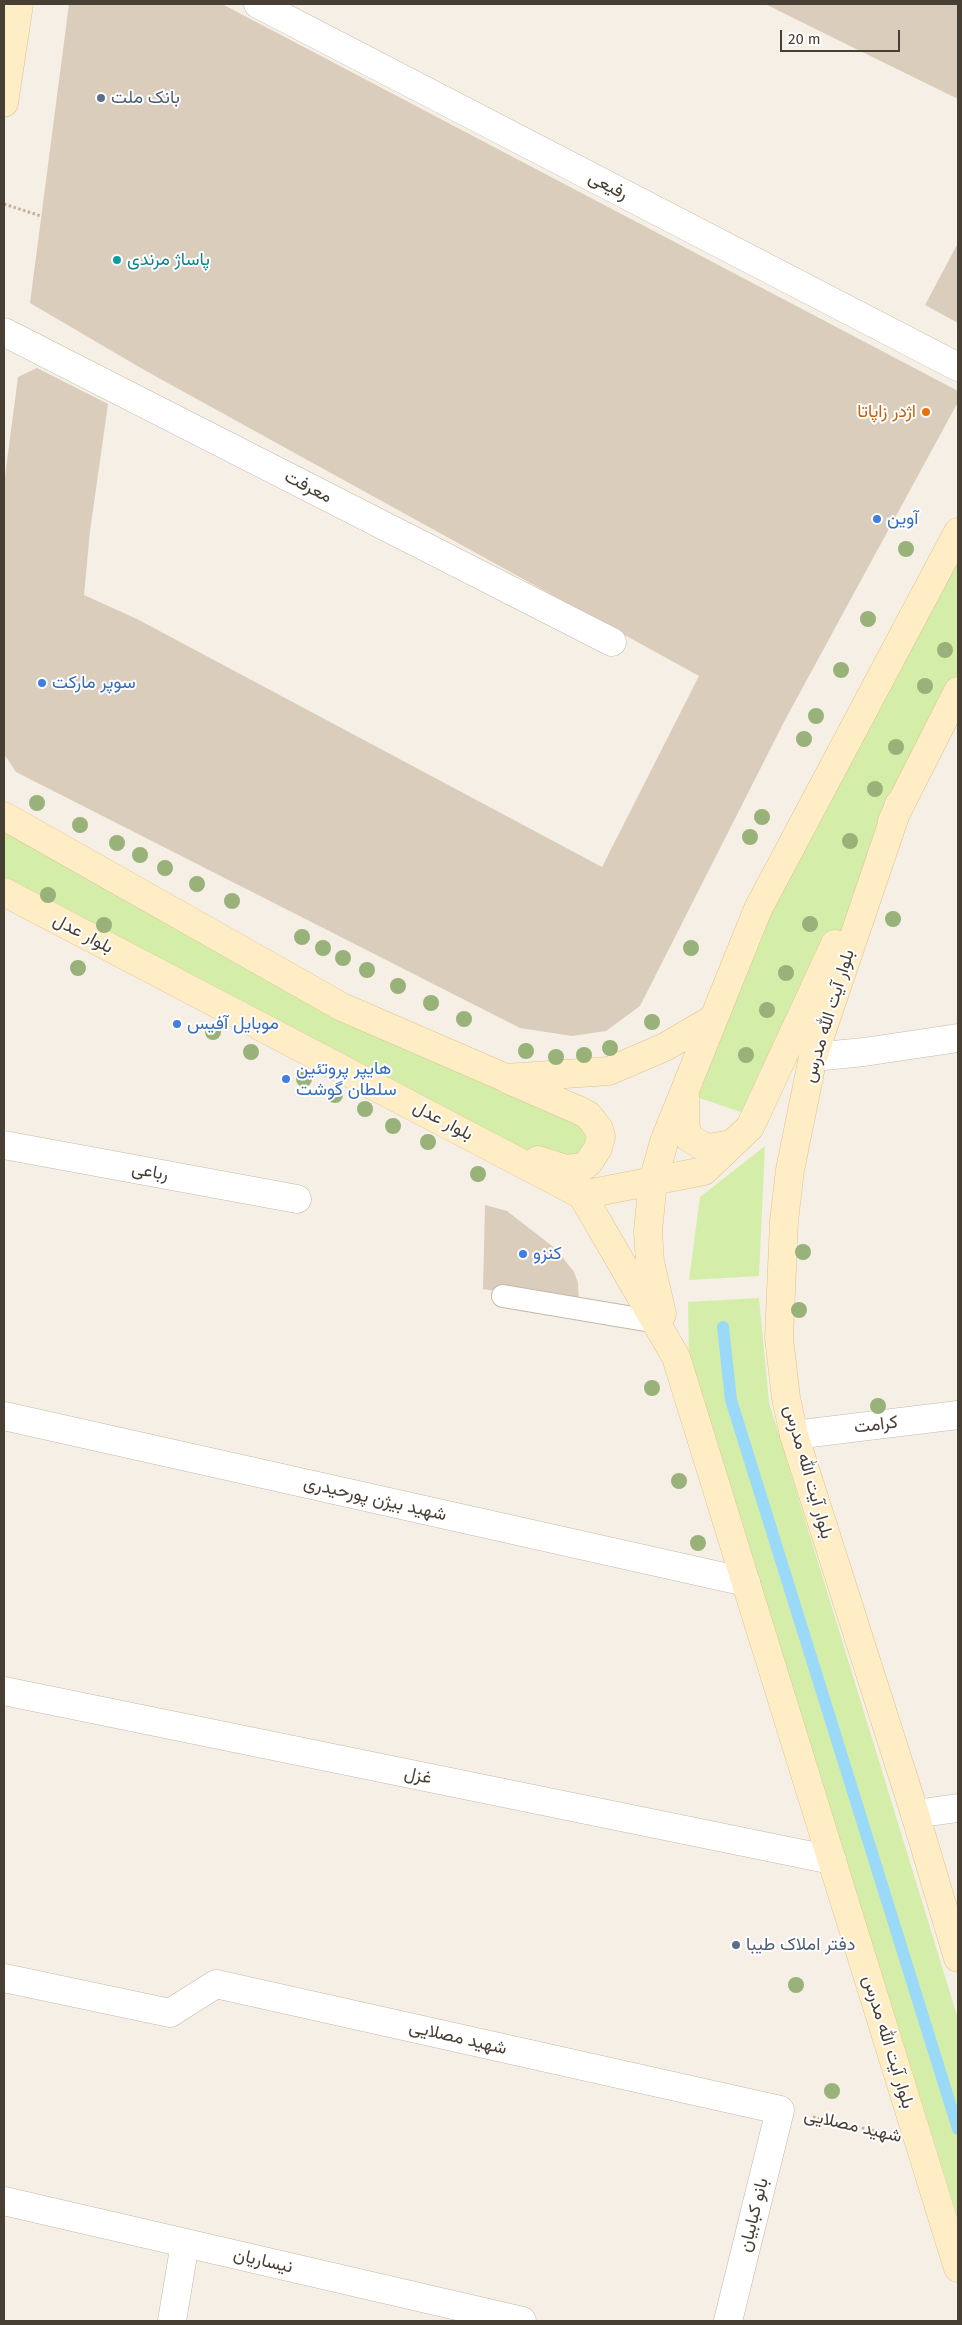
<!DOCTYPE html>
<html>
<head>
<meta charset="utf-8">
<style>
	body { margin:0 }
	#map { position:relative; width:962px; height:2325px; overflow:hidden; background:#f5efe5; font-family:"Fira Sans",sans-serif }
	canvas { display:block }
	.frame { position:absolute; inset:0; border:5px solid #483f34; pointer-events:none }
	.scale { position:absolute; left:780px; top:30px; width:120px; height:22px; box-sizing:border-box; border:2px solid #483f34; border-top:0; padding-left:6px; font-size:15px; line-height:18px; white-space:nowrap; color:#483f34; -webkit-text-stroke:4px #fff; paint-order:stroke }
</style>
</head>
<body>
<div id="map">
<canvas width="962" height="2325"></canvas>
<div class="frame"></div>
<div class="scale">20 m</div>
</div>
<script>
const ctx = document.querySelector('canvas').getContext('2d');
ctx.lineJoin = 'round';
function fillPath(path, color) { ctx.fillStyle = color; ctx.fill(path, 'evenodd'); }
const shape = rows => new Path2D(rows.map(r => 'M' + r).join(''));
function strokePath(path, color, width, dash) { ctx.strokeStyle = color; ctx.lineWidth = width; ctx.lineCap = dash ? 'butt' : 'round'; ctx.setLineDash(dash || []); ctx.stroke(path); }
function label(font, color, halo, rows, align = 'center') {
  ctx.font = font + ' "Fira Sans",Vazirmatn,sans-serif'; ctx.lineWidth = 4; ctx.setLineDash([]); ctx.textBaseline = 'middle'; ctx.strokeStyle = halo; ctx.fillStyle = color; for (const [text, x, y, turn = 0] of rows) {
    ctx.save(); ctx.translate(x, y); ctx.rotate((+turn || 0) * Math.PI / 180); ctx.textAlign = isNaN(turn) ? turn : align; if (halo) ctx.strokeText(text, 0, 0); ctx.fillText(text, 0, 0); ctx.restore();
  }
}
const green = shape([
	[958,532,958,691,899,804,755,1117,685,1093,711,1020],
	[4,816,112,876,537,1091,600,1143,557,1167,4,892],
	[765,1146,759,1276,689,1280,700,1197],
	[759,1298,769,1402,958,2019,958,2218,689,1359,688,1302]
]);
const stream = shape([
	[723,1327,731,1400,958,2129]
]);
const building = shape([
	[69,4,222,4,958,391,958,402,785,720,640,1006,606,1031,572,1036,520,1028,16,772,4,754,4,484,18,377,37,368,108,404,90,531,84,595,137,619,602,867,699,676,146,371,30,303],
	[765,4,958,4,958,99,852,47],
	[958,243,958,323,925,305],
	[485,1205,507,1211,556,1249,574,1272,578,1283,579,1304,483,1289]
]);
const path = shape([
	[4,204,41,216],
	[813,2117,880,2132]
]);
const pedestrian = shape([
	[503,1296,657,1322]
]);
const minor = shape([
	[258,4,958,367],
	[4,332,612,642],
	[813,1057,864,1052,958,1038],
	[4,1145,297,1199],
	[4,1416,746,1582],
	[794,1435,958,1415],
	[4,1691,832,1860],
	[915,1814,958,1808],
	[4,1978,170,2013,216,1984,780,2110,728,2321],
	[4,2201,522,2321],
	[172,2321,185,2243]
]);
const secondary = shape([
	[4,103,19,4],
	[899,804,813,1057,790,1170,784,1221,779,1338,786,1398,794,1435,915,1814,958,1958],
	[4,816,342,1007,506,1078,609,1071,665,1047,711,1020],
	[892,821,958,691],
	[4,892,582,1195,676,1357,958,2268],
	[509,1080,578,1110,588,1115,599,1129,601,1137,598,1148,589,1162,583,1167,566,1169,538,1160],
	[685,1097,685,1123,688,1137,701,1145,709,1148,731,1144],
	[582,1195,704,1171,750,1127,835,944],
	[662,1314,650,1262,648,1231,653,1181,664,1142,758,909,958,532]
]);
const trees = [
	[906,549],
	[868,619],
	[945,650],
	[841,670],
	[925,686],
	[816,716],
	[804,739],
	[896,747],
	[875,789],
	[37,803],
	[762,817],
	[80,825],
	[750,837],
	[850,841],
	[117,843],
	[140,855],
	[165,868],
	[197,884],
	[48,895],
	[232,901],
	[893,919],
	[810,924],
	[104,925],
	[302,937],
	[323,948],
	[691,948],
	[343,958],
	[78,968],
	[367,970],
	[786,973],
	[398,986],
	[431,1003],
	[767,1010],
	[464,1019],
	[652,1022],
	[213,1032],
	[610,1048],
	[526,1051],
	[251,1052],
	[584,1055],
	[746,1055],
	[556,1057],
	[304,1079],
	[335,1095],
	[365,1109],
	[393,1126],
	[428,1142],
	[478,1174],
	[803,1252],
	[799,1310],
	[652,1388],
	[878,1406],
	[679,1481],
	[698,1543],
	[796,1985],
	[832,2091]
];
const markers = [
	[101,98,5,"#5c6f8a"],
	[117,260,5,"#0f9aa8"],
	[926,412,5,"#e8710a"],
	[877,519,5,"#3f7fe0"],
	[42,683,5,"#3f7fe0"],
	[177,1024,5,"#3f7fe0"],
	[286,1079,5,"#3f7fe0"],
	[523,1254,5,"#3f7fe0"],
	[736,1945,5,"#5c6f8a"]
];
const serviceNames = [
	["بانک ملت",111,98],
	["دفتر املاک طیبا",746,1945]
];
const streetNames = [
	["رفیعی",608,186,27],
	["معرفت",308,487,27],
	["بلوار عدل",83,934,28],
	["بلوار آیت الله مدرس",829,1016,-73],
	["بلوار عدل",443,1121,28],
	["رباعی",150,1172,10],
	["کرامت",876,1425,-7],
	["بلوار آیت الله مدرس",808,1472,74],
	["شهید بیژن پورحیدری",375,1499,13],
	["غزل",418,1776,12],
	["شهید مصلایی",458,2038,13],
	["بلوار آیت الله مدرس",888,2042,73],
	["شهید مصلایی",853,2126,13],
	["بانو کبابیان",754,2215,-76],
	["نیساریان",263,2261,13]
];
const cultureNames = [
	["پاساژ مرندی",127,260]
];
const foodNames = [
	["اژدر زاپاتا",916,412]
];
const shopNames = [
	["آوین",887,519],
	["سوپر مارکت",52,683],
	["موبایل آفیس",187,1024],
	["هایپر پروتئین",296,1069],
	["سلطان گوشت",296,1090],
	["کنزو",533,1254]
];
fillPath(green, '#d4eea9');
strokePath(stream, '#9bd9f8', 12);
fillPath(building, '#dbcdbc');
strokePath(pedestrian, '#c4b9aa', 24);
strokePath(minor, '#c4b9aa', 29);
strokePath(secondary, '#ddc492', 29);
strokePath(path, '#c5b196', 3, [2.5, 2.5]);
strokePath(pedestrian, '#fff', 22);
strokePath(minor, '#fff', 28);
strokePath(secondary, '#ffedc5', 28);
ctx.fillStyle = '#98b279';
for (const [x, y] of trees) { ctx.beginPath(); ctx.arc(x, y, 8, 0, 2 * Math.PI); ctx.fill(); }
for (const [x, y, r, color] of markers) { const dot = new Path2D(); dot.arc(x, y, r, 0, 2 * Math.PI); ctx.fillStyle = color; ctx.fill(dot); strokePath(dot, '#fff', 2); }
label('18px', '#4e5e75', '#fff', serviceNames, 'left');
label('18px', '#483f34', '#fff', streetNames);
label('18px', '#0d838f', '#fff', cultureNames, 'left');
label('18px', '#c56008', '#fff', foodNames, 'right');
label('18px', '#366cbe', '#fff', shopNames, 'left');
</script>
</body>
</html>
